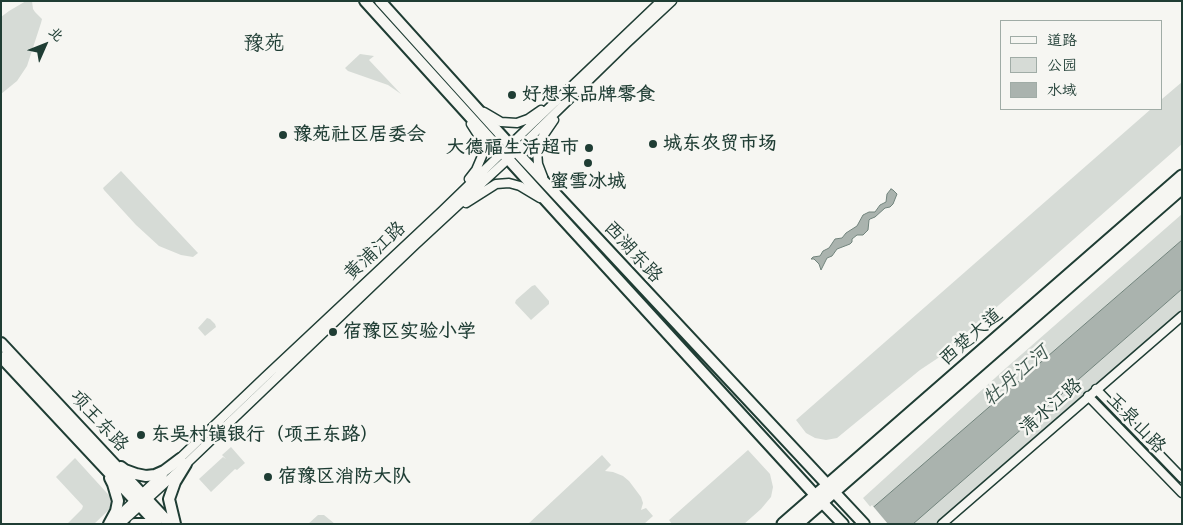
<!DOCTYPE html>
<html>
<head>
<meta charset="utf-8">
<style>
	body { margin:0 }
	#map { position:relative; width:1183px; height:525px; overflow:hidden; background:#f6f6f2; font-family:"Comic Neue","LXGW WenKai TC",sans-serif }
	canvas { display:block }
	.frame { position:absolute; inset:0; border:2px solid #1f3d34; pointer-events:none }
	.legend { position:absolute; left:1000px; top:20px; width:162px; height:90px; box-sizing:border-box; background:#f6f6f2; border:1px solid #a0aca6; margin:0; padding:6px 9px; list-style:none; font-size:15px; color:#1f3d34 }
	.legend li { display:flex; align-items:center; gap:10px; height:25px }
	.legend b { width:25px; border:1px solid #a0aca6 }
	.north { position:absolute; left:20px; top:20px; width:50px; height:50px; -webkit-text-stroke:4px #f6f6f2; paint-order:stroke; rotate:46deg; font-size:14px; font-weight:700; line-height:20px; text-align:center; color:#1f3d34 }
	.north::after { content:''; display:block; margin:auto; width:18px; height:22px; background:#1f3d34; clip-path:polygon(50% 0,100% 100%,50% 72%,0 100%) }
</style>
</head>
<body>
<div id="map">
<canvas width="1183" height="525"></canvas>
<div class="frame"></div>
<ul class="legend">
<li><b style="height:6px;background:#f6f6f2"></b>道路</li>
<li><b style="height:14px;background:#d6dbd6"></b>公园</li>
<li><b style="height:14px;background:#aab3ae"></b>水域</li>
</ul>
<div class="north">北</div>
</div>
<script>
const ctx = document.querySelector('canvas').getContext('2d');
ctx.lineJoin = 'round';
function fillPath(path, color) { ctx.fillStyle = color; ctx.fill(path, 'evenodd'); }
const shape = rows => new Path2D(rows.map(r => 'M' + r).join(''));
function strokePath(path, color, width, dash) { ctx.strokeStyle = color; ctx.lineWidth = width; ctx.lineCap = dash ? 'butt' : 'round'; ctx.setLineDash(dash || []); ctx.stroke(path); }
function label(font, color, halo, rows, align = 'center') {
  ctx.font = font + ' "Comic Neue","LXGW WenKai TC",sans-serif'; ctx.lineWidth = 5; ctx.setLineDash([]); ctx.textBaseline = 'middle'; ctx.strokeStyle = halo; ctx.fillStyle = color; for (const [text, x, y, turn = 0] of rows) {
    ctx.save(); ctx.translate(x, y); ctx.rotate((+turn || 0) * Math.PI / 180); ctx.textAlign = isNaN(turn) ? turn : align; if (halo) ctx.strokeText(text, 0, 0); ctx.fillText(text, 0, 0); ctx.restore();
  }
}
const green = shape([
	[26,1,32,1,33,9,35,12,42,19,41,23,27,66,17,81,1,94,1,17,9,11],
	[360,54,374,56,369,60,401,94,388,85,348,71,345,68],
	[1182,82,1182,144,941,356,920,370,837,438,826,440,815,438,806,433,796,420,1151,109,1162,109,1162,99],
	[121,171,198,253,193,257,181,255,159,246,136,225,104,190,103,188],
	[1182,214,1182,240,872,509,863,498,1006,368],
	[535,285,549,301,549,304,531,320,515,303,516,300,532,286],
	[1182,289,1182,313,939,524,912,524],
	[207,318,210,319,215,324,216,327,205,336,198,328],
	[231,447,245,463,237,470,235,469,211,492,199,479,223,457,226,459,222,455],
	[748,450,770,474,773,487,771,497,761,509,744,524,672,524,669,520],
	[602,455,611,465,605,471,613,472,623,476,629,481,641,497,643,503,641,510,646,508,653,516,644,524,528,524],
	[75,458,116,503,94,524,67,524,82,509,83,506,56,477],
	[318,515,324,515,335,524,308,524]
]);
const water = shape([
	[891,189,893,190,897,194,893,204,890,207,885,208,875,217,870,219,869,220,868,230,863,235,857,235,852,239,852,242,850,244,837,249,832,256,827,258,821,270,819,264,814,259,811,259,813,257,820,256,823,251,829,248,835,239,842,238,846,233,857,226,863,215,869,212,875,212,880,205,886,202,887,194,891,189],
	[1182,240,1182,289,913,524,854,524,1182,240]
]);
const pier = shape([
	[872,505,888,524,852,524,853,522]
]);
const minor = shape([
	[484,112,501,122,517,123,528,119,541,110],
	[543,177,538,164,537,151,541,139,554,120],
	[469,179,476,170,482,156,480,138,471,124],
	[466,203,496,184,509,183,520,186,540,198],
	[1096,389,1182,478],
	[1088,396,1182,493],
	[177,461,265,377,442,211,510,145,661,1],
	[113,521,163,474],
	[120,524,186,464,415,245,508,159,627,43,672,1],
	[942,524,1182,316]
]);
const major = shape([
	[365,1,559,215,815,495,843,524],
	[380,1,510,145,864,524],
	[1,343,170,524],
	[1,357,157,524],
	[121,467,125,470,136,474,146,476,155,475,164,471,180,459],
	[109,524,116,511,118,501,113,484,110,478],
	[135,524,146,524],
	[175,524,169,499,175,482,186,464]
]);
const highway = shape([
	[783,524,1182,176],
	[797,524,1182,188]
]);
const markers = [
	[512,95,5,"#1f3d34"],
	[283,135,5,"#1f3d34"],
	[653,144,5,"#1f3d34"],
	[589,148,5,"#1f3d34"],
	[588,163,5,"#1f3d34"],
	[333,332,5,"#1f3d34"],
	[141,435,5,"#1f3d34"],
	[268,477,5,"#1f3d34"]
];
const poiNames = [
	["好想来品牌零食",522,95],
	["豫苑社区居委会",293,135],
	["城东农贸市场",663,144],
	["大德福生活超市",579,148,"right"],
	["蜜雪冰城",588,182,"center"],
	["宿豫区实验小学",343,332],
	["东吴村镇银行（项王东路）",151,435],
	["宿豫区消防大队",278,477]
];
const streetNames = [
	["黄浦江路",375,251,-43],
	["西湖东路",633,252,47],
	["西楚大道",971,337,-41],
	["清水江路",1051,407,-41],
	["项王东路",99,421,47],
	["玉泉山路",1136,423,46]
];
const waterNames = [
	["牡丹江河",1016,376,-41]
];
const quarterNames = [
	["豫苑",264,44]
];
fillPath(green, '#d6dbd6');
fillPath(water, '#aab3ae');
strokePath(water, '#72847d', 1);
fillPath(pier, '#f6f6f2');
strokePath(minor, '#1f3d34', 11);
strokePath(major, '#1f3d34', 14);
strokePath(highway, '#1f3d34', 15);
strokePath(minor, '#f6f6f2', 8);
strokePath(major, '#f6f6f2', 10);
strokePath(highway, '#f6f6f2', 11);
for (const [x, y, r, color] of markers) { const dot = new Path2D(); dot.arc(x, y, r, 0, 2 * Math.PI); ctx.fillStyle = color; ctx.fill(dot); strokePath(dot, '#f6f6f2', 2); }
label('bold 19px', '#1f3d34', '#f6f6f2', poiNames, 'left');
label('19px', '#1f3d34', '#f6f6f2', streetNames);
label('italic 20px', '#425a52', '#f6f6f2', waterNames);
label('21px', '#1f3d34', '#f6f6f2', quarterNames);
</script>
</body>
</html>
